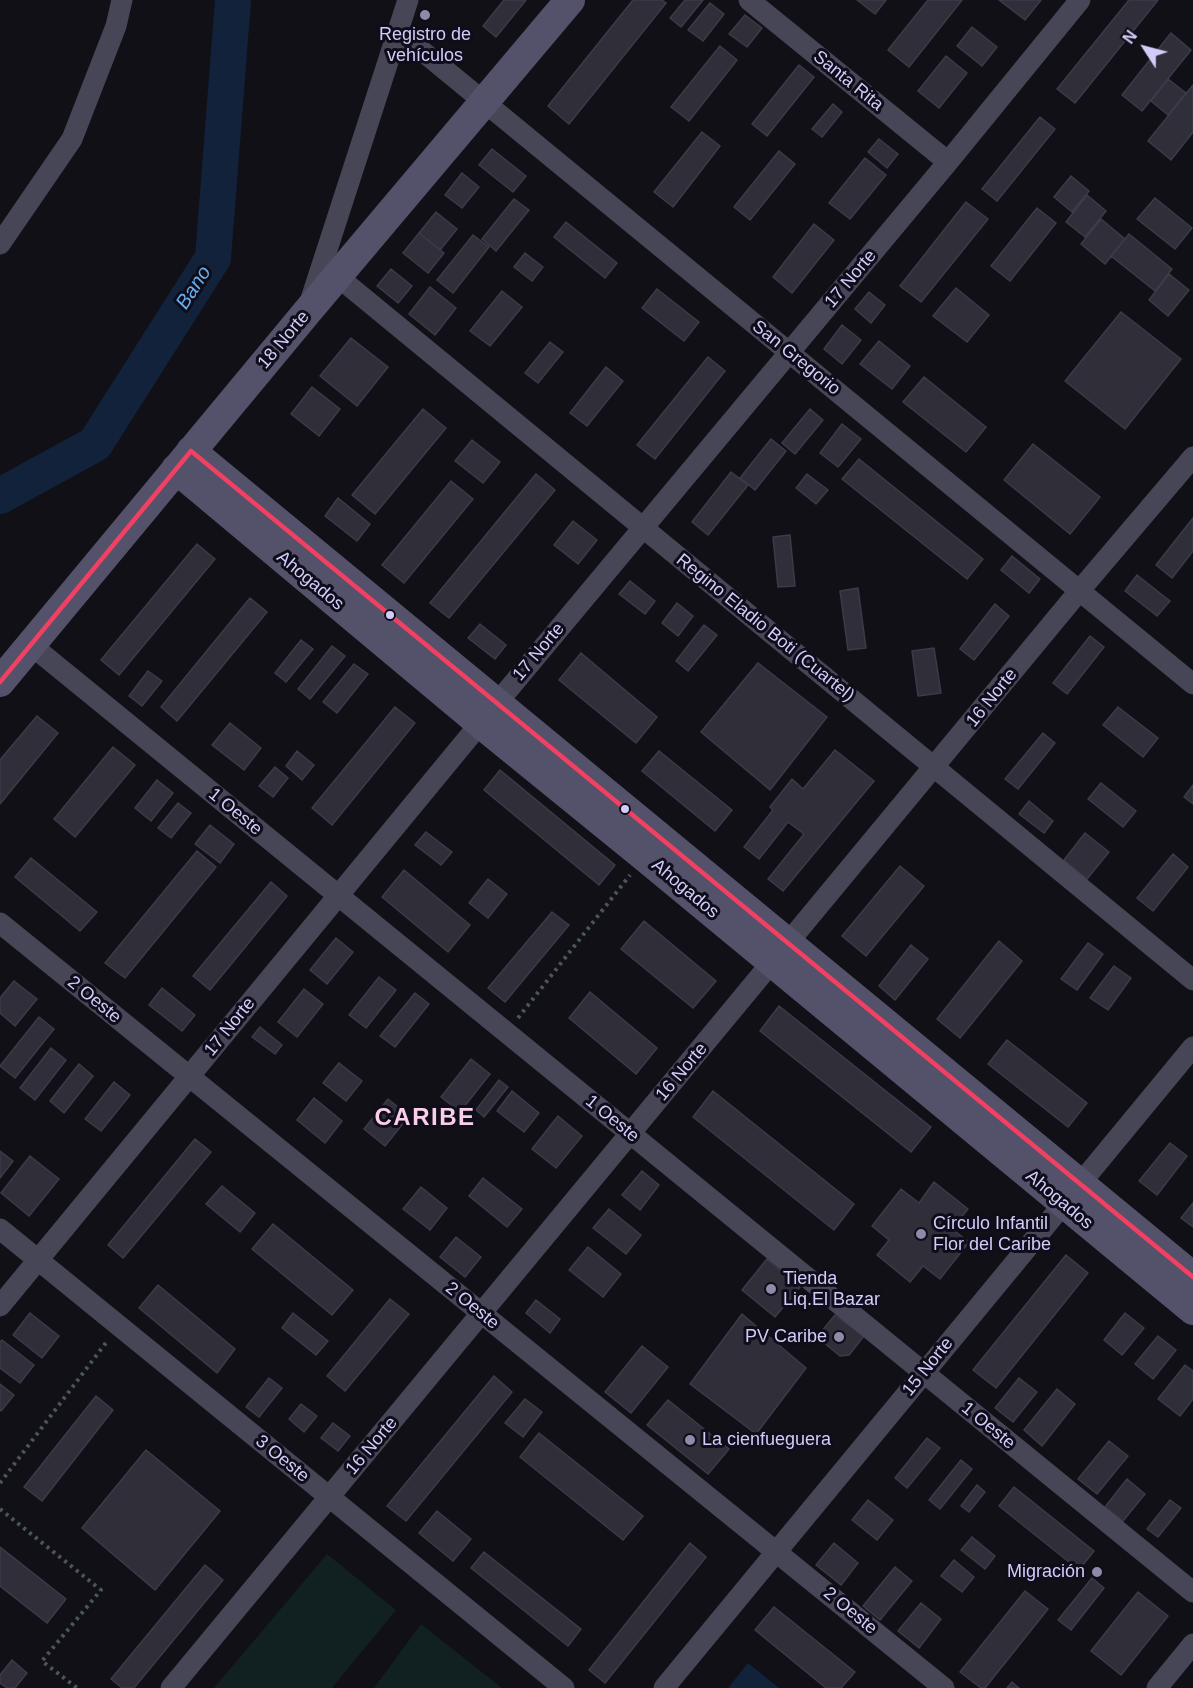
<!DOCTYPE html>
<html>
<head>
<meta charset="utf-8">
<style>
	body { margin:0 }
	#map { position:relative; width:1193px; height:1688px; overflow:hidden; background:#111017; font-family:Helvetica,sans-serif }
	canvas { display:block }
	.north { position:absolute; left:1115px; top:18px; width:60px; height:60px; -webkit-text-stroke:4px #0f0d1a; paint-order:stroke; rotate:306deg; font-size:16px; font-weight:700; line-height:24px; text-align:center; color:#d1ccf9 }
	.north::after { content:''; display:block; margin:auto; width:21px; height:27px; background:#d1ccf9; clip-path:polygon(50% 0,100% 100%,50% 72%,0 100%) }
</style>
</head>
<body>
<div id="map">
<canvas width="1193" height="1688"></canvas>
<div class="north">N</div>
</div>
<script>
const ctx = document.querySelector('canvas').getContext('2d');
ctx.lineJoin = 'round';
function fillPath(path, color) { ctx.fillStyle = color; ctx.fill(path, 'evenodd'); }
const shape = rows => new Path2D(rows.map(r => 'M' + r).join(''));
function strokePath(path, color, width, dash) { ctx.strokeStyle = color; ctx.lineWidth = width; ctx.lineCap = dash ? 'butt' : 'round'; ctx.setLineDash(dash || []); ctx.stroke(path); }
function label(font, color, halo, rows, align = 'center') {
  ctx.font = font + ' Helvetica,sans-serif'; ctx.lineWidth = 6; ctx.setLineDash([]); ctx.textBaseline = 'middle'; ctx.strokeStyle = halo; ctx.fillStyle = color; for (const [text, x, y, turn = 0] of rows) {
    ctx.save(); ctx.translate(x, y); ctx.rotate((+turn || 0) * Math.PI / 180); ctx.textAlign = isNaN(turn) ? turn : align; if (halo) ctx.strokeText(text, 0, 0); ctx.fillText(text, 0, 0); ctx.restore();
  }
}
const green = shape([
	[327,1554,396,1610,332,1688,214,1688],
	[421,1624,502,1688,374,1688]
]);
const water = shape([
	[748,1663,779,1688,728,1688]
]);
const river = shape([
	[0,496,95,444,213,258,233,0]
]);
const building = shape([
	[504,0,526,0,496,37,483,26,504,0],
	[633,0,662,0,666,3,569,124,548,106,633,0],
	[685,0,703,0,681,27,670,18,685,0],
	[857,0,886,0,875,14,857,0],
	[928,0,962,0,909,67,888,50,928,0],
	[999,0,1041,0,1025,20,999,0],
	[1129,0,1158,0,1075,103,1057,89,1129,0],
	[710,3,724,14,703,41,688,30,710,3],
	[745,15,762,28,747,47,729,34,745,15],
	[972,27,997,47,982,66,957,46,972,27],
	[1171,33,1191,50,1142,111,1122,95,1171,33],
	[720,46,737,60,689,121,671,107,720,46],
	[946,56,967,73,939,108,918,91,946,56],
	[799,65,814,77,767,136,752,124,799,65],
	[1168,79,1186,93,1168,115,1151,101,1168,79],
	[1193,85,1193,132,1171,160,1148,141,1193,85],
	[833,104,842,112,822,137,812,129,833,104],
	[1040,117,1055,129,997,201,982,189,1040,117],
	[702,132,720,146,673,207,654,192,702,132],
	[879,139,898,154,887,168,868,152,879,139],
	[492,149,526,176,513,192,479,165,492,149],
	[779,151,795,164,750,220,734,207,779,151],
	[865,158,886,175,850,219,829,203,865,158],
	[462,173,479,187,462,208,445,195,462,173],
	[1071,176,1089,191,1072,212,1054,197,1071,176],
	[1087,195,1106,211,1085,237,1066,222,1087,195],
	[1155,198,1192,228,1175,249,1137,219,1155,198],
	[514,199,529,210,496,251,482,239,514,199],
	[966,202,988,219,921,302,900,286,966,202],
	[1037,208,1056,223,1010,281,991,266,1037,208],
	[436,212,457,229,440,250,419,233,436,212],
	[1101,219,1125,239,1105,264,1081,244,1101,219],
	[566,222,617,263,605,278,554,237,566,222],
	[814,224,834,240,792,293,773,277,814,224],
	[419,233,444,253,428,273,403,253,419,233],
	[1129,234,1172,269,1155,291,1111,256,1129,234],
	[473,235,489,247,453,293,437,280,473,235],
	[525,253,543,267,532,281,514,267,525,253],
	[391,269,412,286,398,303,377,286,391,269],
	[1169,274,1189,290,1168,316,1149,300,1169,274],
	[430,287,456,308,435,335,409,314,430,287],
	[956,288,989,315,967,342,933,316,956,288],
	[657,289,699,322,684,341,642,308,657,289],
	[502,291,522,307,490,346,470,331,502,291],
	[869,292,885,305,871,323,855,309,869,292],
	[1121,312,1181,359,1125,429,1065,381,1121,312],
	[842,325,861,340,842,364,824,349,842,325],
	[351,338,388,367,357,406,320,376,351,338],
	[879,341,910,366,892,389,860,364,879,341],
	[550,342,563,352,538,383,525,373,550,342],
	[708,357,725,371,655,459,637,445,708,357],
	[606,367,623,381,587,426,570,413,606,367],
	[924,377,986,427,966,452,903,402,924,377],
	[312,387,340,409,319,436,291,414,312,387],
	[423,409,446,428,375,514,352,495,423,409],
	[810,409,823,420,795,454,782,443,810,409],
	[842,424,861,439,838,467,820,453,842,424],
	[771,439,786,451,755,490,740,478,771,439],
	[472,440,500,462,483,483,455,461,472,440],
	[1033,444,1100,497,1070,534,1004,480,1033,444],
	[859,459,983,559,967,579,842,479,859,459],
	[731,472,748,485,708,535,692,522,731,472],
	[536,474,555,490,449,618,430,603,536,474],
	[807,474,828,490,816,504,796,488,807,474],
	[451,481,473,499,404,583,382,565,451,481],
	[338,498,370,524,357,541,325,516,338,498],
	[1193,518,1193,551,1172,578,1156,565,1193,518],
	[573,521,597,540,578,564,554,545,573,521],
	[790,535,795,586,778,587,773,537,790,535],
	[197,544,215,559,119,675,101,660,197,544],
	[1012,556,1040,579,1029,593,1001,570,1012,556],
	[1137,575,1170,601,1157,616,1125,591,1137,575],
	[630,581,655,601,645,614,619,594,630,581],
	[858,588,866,648,848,650,840,591,858,588],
	[250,598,267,612,177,721,161,707,250,598],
	[677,603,693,616,678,636,662,623,677,603],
	[995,604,1009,616,974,660,960,649,995,604],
	[480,624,506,645,495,659,468,638,480,624],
	[704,625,717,635,688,671,676,661,704,625],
	[1090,636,1104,647,1067,694,1053,683,1090,636],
	[301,640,313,649,286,682,275,673,301,640],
	[332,646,345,656,310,699,298,689,332,646],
	[934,648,941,693,918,696,912,651,934,648],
	[581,653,657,717,636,743,559,680,581,653],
	[758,663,827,717,770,790,701,732,758,663],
	[354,664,368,674,337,713,323,702,354,664],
	[148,671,162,681,142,706,129,696,148,671],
	[395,707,415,723,332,825,312,808,395,707],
	[1118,707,1158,738,1143,757,1103,725,1118,707],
	[37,716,58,733,0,804,0,760,37,716],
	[230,723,261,748,244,770,212,745,230,723],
	[1043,733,1055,743,1018,789,1005,779,1043,733],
	[113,747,135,765,75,837,54,819,113,747],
	[835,750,874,781,783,891,768,879,804,834,788,822,759,859,744,847,773,810,770,807,792,779,803,789,835,750],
	[297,751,314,765,302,780,286,766,297,751],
	[659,751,732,810,715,831,642,771,659,751],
	[275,767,288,778,273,797,259,786,275,767],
	[500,770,615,865,599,885,484,790,500,770],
	[157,780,173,793,151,821,135,808,157,780],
	[1101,783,1136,811,1123,827,1088,799,1101,783],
	[1193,785,1193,804,1184,797,1193,785],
	[1029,801,1053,821,1044,833,1019,814,1029,801],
	[178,803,191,813,171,838,158,828,178,803],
	[210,825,234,844,220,863,195,844,210,825],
	[426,832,452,852,441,865,415,845,426,832],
	[1085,833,1109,852,1087,879,1064,860,1085,833],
	[197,851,216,867,125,978,105,963,197,851],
	[1173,854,1188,867,1153,911,1137,898,1173,854],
	[31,858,97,912,80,931,15,877,31,858],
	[900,866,924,886,866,956,842,936,900,866],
	[404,870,470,925,448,952,382,897,404,870],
	[488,879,507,894,488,918,469,903,488,879],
	[271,882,287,896,210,990,193,976,271,882],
	[552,912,569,925,505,1002,488,988,552,912],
	[644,921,716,981,693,1008,621,949,644,921],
	[336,938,353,952,327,984,310,970,336,938],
	[999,941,1022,961,960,1038,937,1019,999,941],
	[1088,943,1103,954,1077,990,1061,979,1088,943],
	[911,945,928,959,895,1000,879,986,911,945],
	[1114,966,1131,978,1108,1010,1090,998,1114,966],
	[379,977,396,990,366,1028,349,1015,379,977],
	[14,981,37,999,15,1026,0,1013,0,998,14,981],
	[162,988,195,1015,182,1031,149,1005,162,988],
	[304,989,323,1004,297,1037,278,1022,304,989],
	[590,992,657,1048,636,1074,569,1018,590,992],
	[415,993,429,1004,395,1047,380,1036,415,993],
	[779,1006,931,1127,911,1152,760,1031,779,1006],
	[39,1017,54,1029,15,1078,0,1066,39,1017],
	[260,1027,282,1045,275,1054,252,1037,260,1027],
	[1007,1040,1087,1103,1068,1127,988,1064,1007,1040],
	[51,1048,66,1060,35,1100,20,1088,51,1048],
	[471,1059,490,1074,460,1112,441,1097,471,1059],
	[339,1063,362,1081,346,1101,323,1083,339,1063],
	[79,1064,93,1076,64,1113,50,1101,79,1064],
	[499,1080,508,1087,484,1117,476,1110,499,1080],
	[114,1082,130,1095,101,1131,85,1119,114,1082],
	[512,1091,539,1113,524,1132,497,1111,512,1091],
	[713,1091,854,1204,834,1230,693,1117,713,1091],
	[314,1098,342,1121,325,1143,297,1120,314,1098],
	[388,1099,409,1116,385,1146,364,1129,388,1099],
	[558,1116,582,1136,556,1168,532,1149,558,1116],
	[195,1139,211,1152,123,1258,108,1245,195,1139],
	[1170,1143,1187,1156,1157,1195,1139,1181,1170,1143],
	[0,1151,13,1161,0,1178,0,1151],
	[30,1156,59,1179,29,1216,1,1193,30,1156],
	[642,1171,659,1185,640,1210,622,1195,642,1171],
	[483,1178,522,1209,507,1227,469,1196,483,1178],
	[934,1182,968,1209,952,1229,969,1242,940,1279,923,1266,910,1282,877,1255,889,1240,872,1226,901,1189,919,1203,934,1182],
	[222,1186,255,1213,240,1232,206,1204,222,1186],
	[421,1187,447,1208,430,1230,403,1209,421,1187],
	[1193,1203,1193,1227,1181,1218,1193,1203],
	[609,1209,641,1235,626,1254,593,1228,609,1209],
	[273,1224,353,1290,332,1315,252,1249,273,1224],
	[456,1237,481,1257,465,1277,440,1257,456,1237],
	[588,1247,621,1274,603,1297,569,1270,588,1247],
	[1066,1255,1088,1273,996,1388,973,1370,1066,1255],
	[767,1259,800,1287,775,1317,742,1290,767,1259],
	[158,1285,235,1349,217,1373,139,1308,158,1285],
	[390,1299,409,1314,345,1391,327,1376,390,1299],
	[536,1300,560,1319,550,1333,526,1313,536,1300],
	[30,1313,59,1336,42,1358,13,1335,30,1313],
	[293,1313,328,1341,316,1355,282,1328,293,1313],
	[1125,1313,1144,1328,1122,1355,1104,1340,1125,1313],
	[742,1314,806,1368,756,1434,690,1384,742,1314],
	[835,1315,864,1336,849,1355,840,1356,817,1337,835,1315],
	[1158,1336,1176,1350,1153,1379,1135,1364,1158,1336],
	[2,1340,34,1365,20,1383,0,1368,0,1342,2,1340],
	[642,1346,668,1367,631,1413,605,1392,642,1346],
	[1185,1365,1193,1371,1193,1399,1180,1416,1158,1399,1185,1365],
	[494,1376,512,1392,406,1521,387,1506,494,1376],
	[269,1378,282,1388,259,1417,246,1407,269,1378],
	[1019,1378,1037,1392,1013,1422,995,1408,1019,1378],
	[0,1384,14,1395,1,1411,0,1410,0,1384],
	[1057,1389,1075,1404,1042,1446,1024,1430,1057,1389],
	[96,1396,113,1410,42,1501,24,1487,96,1396],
	[525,1399,542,1412,523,1437,505,1423,525,1399],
	[668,1400,729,1449,708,1474,647,1425,668,1400],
	[301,1404,317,1416,304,1432,289,1419,301,1404],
	[333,1423,350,1436,338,1451,321,1438,333,1423],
	[539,1433,643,1516,623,1540,520,1457,539,1433],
	[927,1438,940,1448,907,1488,895,1478,927,1438],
	[1109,1441,1128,1456,1097,1494,1078,1479,1109,1441],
	[146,1450,220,1511,155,1590,82,1528,146,1450],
	[961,1460,972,1469,940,1509,929,1500,961,1460],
	[1127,1479,1145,1494,1123,1521,1105,1507,1127,1479],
	[977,1485,985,1492,969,1512,961,1506,977,1485],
	[1014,1487,1094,1551,1079,1570,999,1506,1014,1487],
	[868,1500,893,1520,877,1540,852,1520,868,1500],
	[1170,1500,1181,1508,1158,1537,1147,1529,1170,1500],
	[437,1511,471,1539,453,1561,419,1533,437,1511],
	[972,1537,995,1556,985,1569,961,1550,972,1537],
	[690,1543,706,1557,605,1683,589,1670,690,1543],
	[834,1543,858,1563,841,1585,816,1565,834,1543],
	[0,1547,66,1599,47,1623,0,1586,0,1547],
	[484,1552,581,1629,568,1646,471,1568,484,1552],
	[954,1560,974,1577,962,1592,941,1576,954,1560],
	[205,1565,223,1580,134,1688,122,1688,111,1679,205,1565],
	[895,1567,912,1581,880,1620,863,1606,895,1567],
	[1092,1578,1104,1588,1071,1630,1058,1620,1092,1578],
	[1025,1591,1048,1609,985,1688,981,1688,960,1672,1025,1591],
	[1138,1592,1168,1616,1121,1675,1091,1651,1138,1592],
	[921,1603,941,1619,919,1648,898,1631,921,1603],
	[774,1607,855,1672,841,1688,826,1688,755,1630,774,1607],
	[12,1660,27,1673,15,1688,7,1688,0,1683,0,1675,12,1660],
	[1012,1682,1019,1688,1007,1688,1012,1682]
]);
const path = shape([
	[518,1018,630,875],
	[0,1483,108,1340],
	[0,1509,101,1590,42,1661,77,1688]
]);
const street = shape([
	[749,0,948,162],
	[399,32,1193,684],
	[0,244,72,139,116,26,122,0],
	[337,276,1193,980],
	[311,299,408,0],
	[31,645,1193,1592],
	[0,923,944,1688],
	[0,1229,564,1688],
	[0,1306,497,703,948,162,1080,0],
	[171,1688,1080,590,1193,457],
	[664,1688,1193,1047],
	[1157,1688,1193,1644]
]);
const secondary = shape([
	[191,451,1193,1277],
	[176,469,480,723,645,857,1193,1310],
	[0,682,307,312,570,0]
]);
const bus1 = shape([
	[0,682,191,451,1193,1277]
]);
const markers = [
	[425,15,6,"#8e8aaa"],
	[390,615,5,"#d1ccf9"],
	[625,809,5,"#d1ccf9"],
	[921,1234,6,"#8e8aaa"],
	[771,1289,6,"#8e8aaa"],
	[839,1337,6,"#8e8aaa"],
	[690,1440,6,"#8e8aaa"],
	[1097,1572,6,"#8e8aaa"]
];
const poiNames = [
	["Registro de",425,35,"center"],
	["vehículos",425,56,"center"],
	["Círculo Infantil",933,1224],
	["Flor del Caribe",933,1245],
	["Tienda",783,1279],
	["Liq.El Bazar",783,1300],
	["PV Caribe",827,1337,"right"],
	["La cienfueguera",702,1440],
	["Migración",1085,1572,"right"]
];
const streetNames = [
	["Santa Rita",848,81,39],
	["17 Norte",851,279,-50],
	["18 Norte",284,340,-50],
	["San Gregorio",796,358,39],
	["Ahogados",310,581,40],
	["Regino Eladio Boti (Cuartel)",765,628,39],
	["17 Norte",539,652,-50],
	["16 Norte",992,698,-51],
	["1 Oeste",235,812,39],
	["Ahogados",685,889,40],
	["2 Oeste",94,1000,39],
	["17 Norte",230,1027,-51],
	["16 Norte",682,1072,-50],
	["1 Oeste",612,1119,39],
	["Ahogados",1059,1200,40],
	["2 Oeste",472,1306,39],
	["15 Norte",928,1367,-51],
	["1 Oeste",988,1426,39],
	["16 Norte",372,1446,-50],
	["3 Oeste",282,1459,39],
	["2 Oeste",850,1611,39]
];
const waterNames = [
	["Bano",194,288,-57]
];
const districtNames = [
	["CARIBE",425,1118]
];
fillPath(green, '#112021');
fillPath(water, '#12223a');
strokePath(river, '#12223a', 36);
fillPath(building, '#2f2e39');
strokePath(building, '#3d3a4a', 1.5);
strokePath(path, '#4a555f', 4, [3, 4.5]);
strokePath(street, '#474657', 21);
strokePath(secondary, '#53526a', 30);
strokePath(bus1, '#f24062', 4.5);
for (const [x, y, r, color] of markers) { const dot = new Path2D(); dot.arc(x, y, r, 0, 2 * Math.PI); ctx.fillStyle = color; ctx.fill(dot); strokePath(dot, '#0f0d1a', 2); }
label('18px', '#d1ccf9', '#0f0d1a', poiNames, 'left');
label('18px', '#d1ccf9', '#0f0d1a', streetNames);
label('italic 20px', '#66aeed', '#0f0d1a', waterNames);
ctx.letterSpacing = '1.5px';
label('bold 24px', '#f9cee9', '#0f0d1a', districtNames);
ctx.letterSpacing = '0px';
</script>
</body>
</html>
